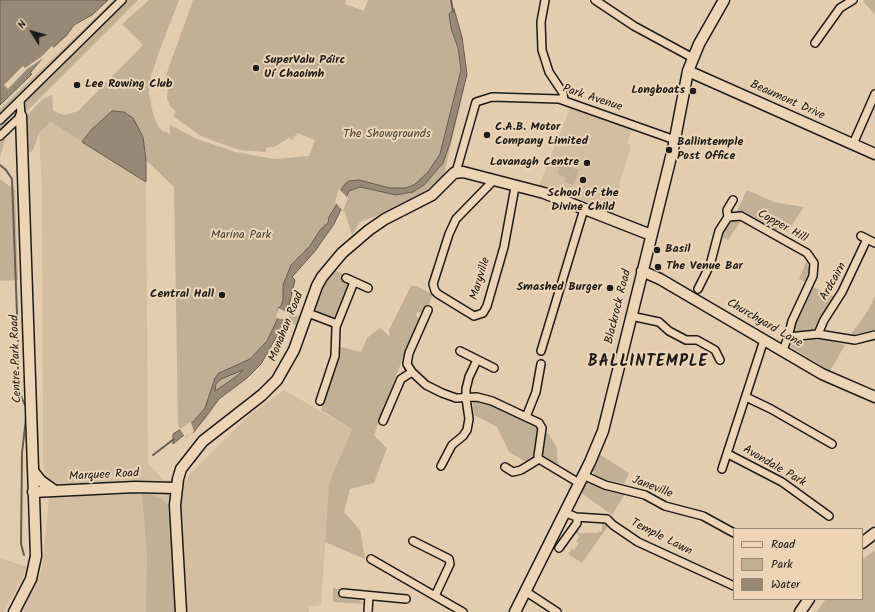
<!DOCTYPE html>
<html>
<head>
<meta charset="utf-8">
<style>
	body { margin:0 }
	#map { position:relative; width:875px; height:612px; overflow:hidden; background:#e4cdae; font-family:Kalam,sans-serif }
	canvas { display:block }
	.legend { position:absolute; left:733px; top:528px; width:130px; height:72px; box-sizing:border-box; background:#ecd4b4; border:1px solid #998a77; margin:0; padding:5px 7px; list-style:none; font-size:12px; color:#1c1c1c }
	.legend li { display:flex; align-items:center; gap:8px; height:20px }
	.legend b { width:20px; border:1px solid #998a77 }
	.north { position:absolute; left:12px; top:12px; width:40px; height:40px; -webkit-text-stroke:3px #ecd4b4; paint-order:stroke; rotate:307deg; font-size:11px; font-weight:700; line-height:16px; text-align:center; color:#1c1c1c }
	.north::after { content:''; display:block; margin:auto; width:14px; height:18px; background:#1c1c1c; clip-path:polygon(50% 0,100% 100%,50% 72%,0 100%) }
</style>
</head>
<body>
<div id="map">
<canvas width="875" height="612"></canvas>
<ul class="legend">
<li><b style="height:5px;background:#ecd4b4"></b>Road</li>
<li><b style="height:11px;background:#c2b096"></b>Park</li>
<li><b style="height:11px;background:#978976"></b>Water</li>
</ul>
<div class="north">N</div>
</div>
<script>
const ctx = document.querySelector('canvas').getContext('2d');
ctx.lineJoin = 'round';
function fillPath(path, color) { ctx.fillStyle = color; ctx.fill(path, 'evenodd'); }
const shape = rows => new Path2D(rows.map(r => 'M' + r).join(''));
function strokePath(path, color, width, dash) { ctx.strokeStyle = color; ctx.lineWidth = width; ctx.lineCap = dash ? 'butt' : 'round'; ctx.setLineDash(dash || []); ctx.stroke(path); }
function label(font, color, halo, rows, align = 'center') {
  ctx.font = font + ' Kalam,sans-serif'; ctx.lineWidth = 4; ctx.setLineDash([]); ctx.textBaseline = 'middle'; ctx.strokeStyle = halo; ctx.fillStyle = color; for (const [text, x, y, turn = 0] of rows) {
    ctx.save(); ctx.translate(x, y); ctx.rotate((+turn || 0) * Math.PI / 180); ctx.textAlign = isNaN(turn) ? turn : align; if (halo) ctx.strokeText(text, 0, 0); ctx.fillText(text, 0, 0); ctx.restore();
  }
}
const built = shape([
	[570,108,632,128,628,143,631,146,621,179,614,215,538,188],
	[51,122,146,182,148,463,164,480,187,480,189,475,232,432,252,413,284,390,352,429,329,483,321,605,309,607,309,612,21,612,42,571,49,498,43,464,42,189,39,133],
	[0,558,27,567,21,581,4,612,0,612]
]);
const green = shape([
	[114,0,138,0,7,131,0,158,0,109],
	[149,0,179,0,159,52,151,76,149,93,153,114,157,124,162,131,167,132,170,135,170,125,197,139,236,152,275,159,309,156,315,140,297,133,292,140,289,138,274,147,266,148,266,152,239,150,201,136,173,116,176,112,170,106,167,98,168,82,164,81,193,0,346,0,345,4,364,11,368,0,450,0,464,89,444,174,427,190,379,215,360,222,352,235,345,212,342,210,334,224,315,251,292,277,295,280,289,311,302,318,300,324,297,323,296,325,285,322,261,364,247,378,219,399,206,419,186,438,178,425,174,187,146,160,146,182,51,122,39,133,33,150,30,153,29,152,27,115,43,99,52,95,53,110,58,113,65,115,78,111,143,45,122,24],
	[864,0,875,0,875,15,863,1],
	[560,164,579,170,574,185,565,182,566,177,557,174],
	[0,179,15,190,18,280,0,281],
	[747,190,774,202,804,207,787,232,779,227,776,232,737,211],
	[735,219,739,219,741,221,728,240,721,237,724,227],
	[807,260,810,269,806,282,799,279],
	[334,270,343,274,341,278,348,283,349,286,338,316,333,317,317,311,315,308,325,283],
	[411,286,417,286,433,295,427,309,423,313,417,312,416,316,421,320,407,350,406,350,374,435,387,448,374,483,350,489,344,512,360,530,365,559,325,542,329,483,352,429,321,410,329,384,334,384,329,383,339,348,341,347,361,352,367,338,380,328,390,337,389,330],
	[813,287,836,297,816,328,811,331,798,333,793,327],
	[875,296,875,331,862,336,849,337,869,309],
	[823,339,845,345,830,371,790,346,798,341],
	[475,401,487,403,537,426,539,430,533,459,528,463,509,452,497,427,474,415,473,403],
	[548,433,557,448,558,465,557,467,541,456,542,435],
	[599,454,629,473,624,484,602,479,594,474,592,470],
	[588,482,600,488,625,494,612,515,580,492,584,484],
	[142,493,151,494,160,498,169,505,174,556,176,612,146,612,147,555],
	[602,521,608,526,582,563,568,554,572,549,574,550,579,543,576,541,580,536,573,531,578,527,579,533,597,533,602,531],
	[875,550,875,612,816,612,826,599,862,599,862,560],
	[333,588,340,589,340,598,360,600,363,604,333,602]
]);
const water = shape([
	[0,0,108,0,92,15,74,25,66,36,45,55,30,73,32,74,0,105,0,0],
	[454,9,462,37,467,74,450,143,443,163,424,185,413,192,396,195,360,187,349,191,334,224,315,251,292,277,295,280,285,322,261,364,247,378,219,399,194,432,184,435,173,444,173,434,193,422,205,408,215,378,219,373,250,359,267,341,277,320,278,308,281,306,283,300,283,285,291,265,310,246,320,230,328,223,329,217,337,204,341,190,345,184,349,181,359,180,390,188,406,188,414,185,428,172,440,154,461,70,458,48,451,28,449,14,454,9],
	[243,370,237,376,215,391,216,384,221,379,243,370],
	[112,111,124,112,133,118,143,137,146,160,146,182,82,142,91,130,112,111]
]);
const pier = shape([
	[52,46,55,49,43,61,42,59,27,69,8,89,4,85,23,66,25,68,41,57],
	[339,189,348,198,343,211,335,202],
	[278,308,290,314,287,320,276,318],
	[191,422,194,432,185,437,180,429]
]);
const stream = shape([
	[451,0,453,12],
	[0,165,6,170,12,179,18,341],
	[18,351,18,390,27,409,22,453,21,544,24,555],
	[153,455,174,439]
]);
const street = shape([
	[545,0,541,22,542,50,549,72,563,93,564,100],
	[595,0,634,26,693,58],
	[815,43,840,8,853,0],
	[0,120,122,0],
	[0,136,21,116,20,101],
	[853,144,875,94],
	[456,172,476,102,492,97,559,99,675,140],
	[493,181,456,219,449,234,433,284,435,291,438,294,474,316,483,313,487,306,504,247,515,187],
	[728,217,741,216,807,253,814,263,813,276,792,321,788,337,783,350],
	[861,236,875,243],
	[346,278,368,288],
	[698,289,710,265,719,231,728,217,727,210,733,200],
	[308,313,337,324],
	[631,316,659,322,669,331,686,340,697,340,715,350,720,360],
	[818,334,824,320,842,292,867,239],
	[788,337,818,334,855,340,875,335],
	[460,351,494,368],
	[541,351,584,209],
	[412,372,426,385,442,393,456,398,477,397,492,401,526,417],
	[746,397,771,409,832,444],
	[320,401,335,356,336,327,354,282],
	[383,421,401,379,412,372,407,364,409,353,428,310],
	[728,454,782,482,829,516],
	[539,459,538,456,542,428,539,423,526,417,536,392,541,364],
	[441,466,452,445,463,436,467,430,469,419,466,398,466,389,469,377,477,360],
	[505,467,513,472,521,470,539,459,579,483],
	[722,469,764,340],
	[583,475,605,485,645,495,665,506,703,516,734,533],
	[564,512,576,517,607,519,613,525,638,542,734,586],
	[413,541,449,559,450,564,435,596,463,612],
	[559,548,577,523,577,518],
	[371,559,435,596],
	[525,591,557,612],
	[343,593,406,599],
	[368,612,369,596]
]);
const secondary = shape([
	[688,71,875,154],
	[642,271,660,279,822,374,875,397],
	[33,471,41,481,55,491],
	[33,492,135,487,176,488],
	[862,543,875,533],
	[14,612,31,579,36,556,21,116],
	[181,612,175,505,178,479,181,469,203,441,262,395,277,380,294,350,317,286,322,277,342,253,369,230,385,219,432,195,454,173,463,172,544,193,651,235],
	[515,612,590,462,603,431,673,149,688,71,699,44,724,0],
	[800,612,809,599]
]);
const markers = [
	[256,68,4,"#1c1c1c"],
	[77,85,4,"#1c1c1c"],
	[693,91,4,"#1c1c1c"],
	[487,135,4,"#1c1c1c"],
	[669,150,4,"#1c1c1c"],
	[587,163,4,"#1c1c1c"],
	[583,180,4,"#1c1c1c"],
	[657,250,4,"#1c1c1c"],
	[658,267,4,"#1c1c1c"],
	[610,288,4,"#1c1c1c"],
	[222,295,4,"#1c1c1c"]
];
const poiNames = [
	["SuperValu Páirc",264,61],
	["Uí Chaoimh",264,75],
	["Lee Rowing Club",85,85],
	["Longboats",685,91,"right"],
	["C.A.B. Motor",495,128],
	["Company Limited",495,142],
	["Ballintemple",677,143],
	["Post Office",677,157],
	["Lavanagh Centre",579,163,"right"],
	["School of the",583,194,"center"],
	["Divine Child",583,208,"center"],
	["Basil",665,250],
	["The Venue Bar",666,267],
	["Smashed Burger",602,288,"right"],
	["Central Hall",214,295,"right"]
];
const streetNames = [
	["Park Avenue",592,99,18],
	["Beaumont Drive",787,101,24],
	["Copper Hill",782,227,29],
	["Maryville",481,279,-73],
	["Ardcairn",834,282,-61],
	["Blackrock Road",619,307,-76],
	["Churchyard Lane",764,324,30],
	["Monahan Road",287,327,-68],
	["Centre Park Road",17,359,-92],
	["Avondale Park",774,467,30],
	["Marquee Road",104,476,-3],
	["Janeville",652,488,21],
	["Temple Lawn",661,538,27]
];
const parkNames = [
	["The Showgrounds",387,135],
	["Marina Park",241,236]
];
const districtNames = [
	["BALLINTEMPLE",648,363]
];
fillPath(built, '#d3bea2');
fillPath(green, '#c2b096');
fillPath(water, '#978976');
strokePath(water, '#665d52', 1);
fillPath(pier, '#e4cdae');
strokePath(stream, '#665d52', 2);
strokePath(street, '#1c1c1c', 10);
strokePath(secondary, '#1c1c1c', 13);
strokePath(street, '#ecd4b4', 7);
strokePath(secondary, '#ecd4b4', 10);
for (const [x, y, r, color] of markers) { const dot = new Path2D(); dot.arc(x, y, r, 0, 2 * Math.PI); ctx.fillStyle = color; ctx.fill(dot); strokePath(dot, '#ecd4b4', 1.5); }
label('bold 12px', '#1c1c1c', '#ecd4b4', poiNames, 'left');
label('12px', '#1c1c1c', '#ecd4b4', streetNames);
label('12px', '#46413a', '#ecd4b4', parkNames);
ctx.letterSpacing = '1px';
label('bold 16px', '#1c1c1c', '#ecd4b4', districtNames);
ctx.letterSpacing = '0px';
</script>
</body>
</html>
